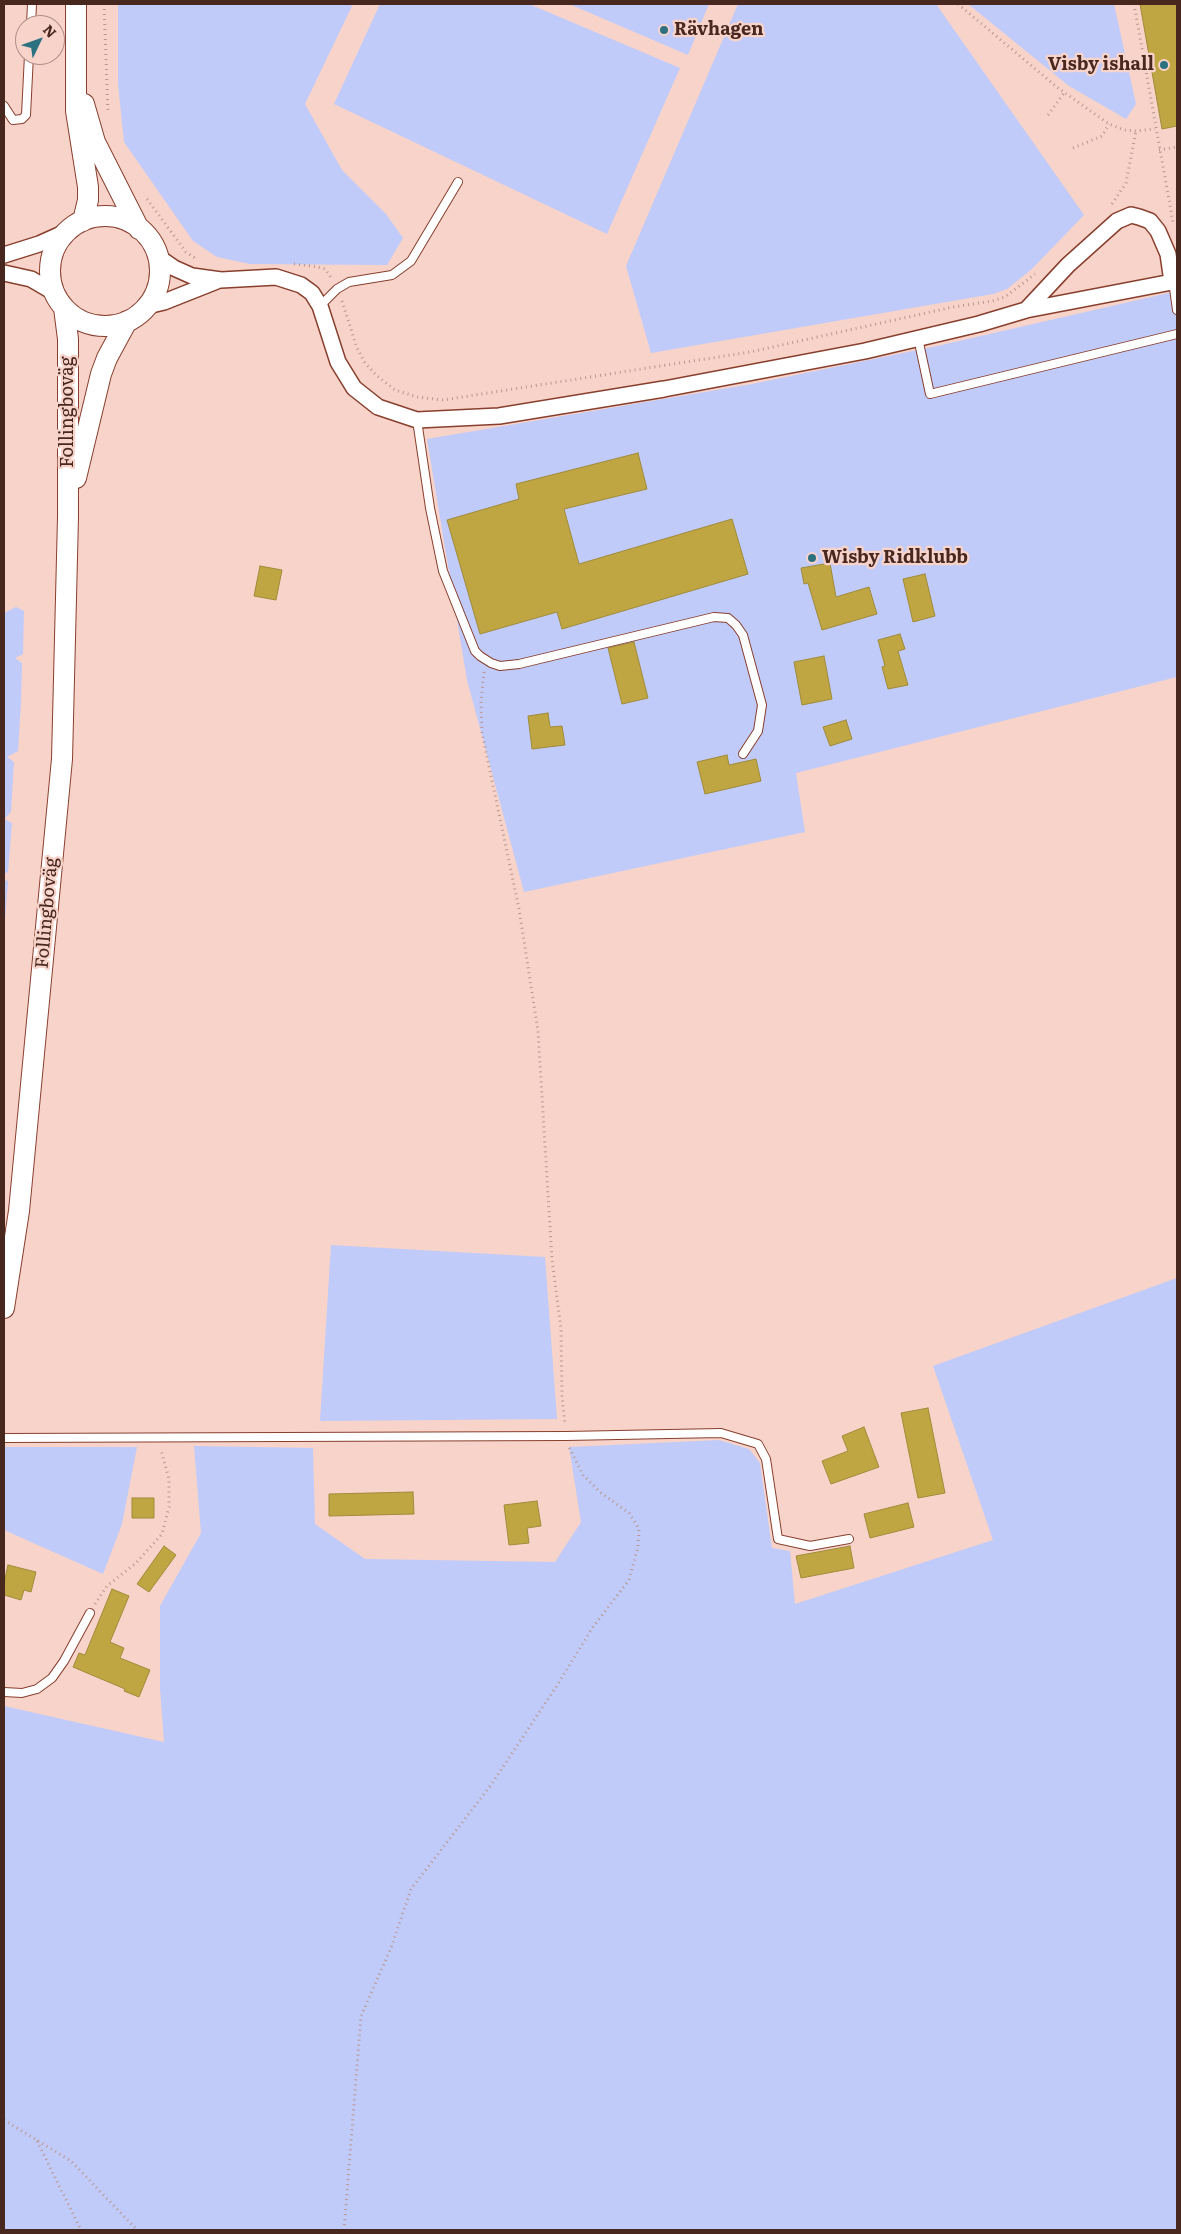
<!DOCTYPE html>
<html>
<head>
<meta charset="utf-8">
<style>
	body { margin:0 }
	#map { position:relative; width:1181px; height:2234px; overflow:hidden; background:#f7d3ca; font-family:Literata,serif }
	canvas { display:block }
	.frame { position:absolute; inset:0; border:5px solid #48271f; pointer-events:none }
	.north { position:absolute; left:15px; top:15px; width:50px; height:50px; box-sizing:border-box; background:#f7d3ca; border:1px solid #b18e86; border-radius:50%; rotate:48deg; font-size:14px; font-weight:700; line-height:20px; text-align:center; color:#48271f }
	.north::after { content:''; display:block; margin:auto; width:18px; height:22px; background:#2c7180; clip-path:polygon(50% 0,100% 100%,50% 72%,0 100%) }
</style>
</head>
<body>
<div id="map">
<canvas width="1181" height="2234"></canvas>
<div class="frame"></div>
<div class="north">N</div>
</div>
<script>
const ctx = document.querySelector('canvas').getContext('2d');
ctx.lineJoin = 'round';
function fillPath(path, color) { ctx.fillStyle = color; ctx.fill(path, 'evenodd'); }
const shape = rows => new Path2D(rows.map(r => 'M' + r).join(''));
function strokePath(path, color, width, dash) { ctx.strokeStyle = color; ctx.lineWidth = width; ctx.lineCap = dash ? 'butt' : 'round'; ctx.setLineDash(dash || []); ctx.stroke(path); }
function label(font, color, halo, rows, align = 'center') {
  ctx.font = font + ' Literata,serif'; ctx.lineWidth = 4.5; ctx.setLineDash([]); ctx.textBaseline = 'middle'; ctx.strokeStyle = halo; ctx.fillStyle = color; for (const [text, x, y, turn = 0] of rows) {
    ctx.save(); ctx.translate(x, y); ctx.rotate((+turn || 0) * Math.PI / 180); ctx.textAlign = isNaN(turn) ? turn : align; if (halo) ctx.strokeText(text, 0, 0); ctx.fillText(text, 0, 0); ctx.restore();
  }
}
const green = shape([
	[118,4,353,4,305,104,342,170,386,214,403,238,387,265,250,264,217,257,193,241,124,142,118,84],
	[380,4,529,4,680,68,607,234,334,104],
	[569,4,709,4,688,55],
	[738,4,936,4,1084,215,1032,269,1007,289,993,294,651,353,626,266],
	[968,4,1114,4,1136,104,1126,119,1069,86],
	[1177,291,1177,677,796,773,805,832,524,892,467,680,427,439,752,384,937,346],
	[16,607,24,611,23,654,15,658,22,663,21,703,18,751,7,757,14,762,11,812,4,819,12,823,8,872,4,874,4,613],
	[4,880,8,881,4,931],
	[331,1245,545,1257,557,1419,320,1421],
	[1177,1278,1177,2230,4,2230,4,1706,164,1742,160,1689,160,1606,201,1533,194,1446,313,1448,315,1524,365,1559,555,1562,581,1522,569,1447,719,1440,749,1449,760,1463,772,1548,790,1551,795,1604,993,1540,933,1366],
	[4,1447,137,1447,122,1524,103,1574,4,1530]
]);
const building = shape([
	[1140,4,1177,4,1177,126,1162,129,1140,4],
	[638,453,647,489,564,509,579,564,732,519,748,574,562,629,557,612,480,634,447,520,519,499,516,484,638,453],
	[830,563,836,597,869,587,877,614,822,630,808,583,804,584,801,568,830,563],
	[260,566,282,570,276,600,254,596,260,566],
	[925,574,935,616,913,622,903,579,925,574],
	[900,634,905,649,898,651,908,685,888,689,882,667,885,666,878,640,900,634],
	[634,642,648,698,622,704,608,648,634,642],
	[824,656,832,699,802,705,794,662,824,656],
	[548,713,550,727,562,726,565,745,532,749,528,716,548,713],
	[846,720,852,739,830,746,823,727,846,720],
	[727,755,729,765,756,759,761,781,705,794,697,762,727,755],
	[928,1408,945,1493,918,1498,901,1413,928,1408],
	[864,1427,879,1467,831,1484,822,1461,848,1451,842,1436,864,1427],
	[413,1492,414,1514,329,1516,329,1494,413,1492],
	[132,1498,154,1498,154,1518,132,1518,132,1498],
	[537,1501,541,1526,527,1528,529,1543,509,1545,504,1505,537,1501],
	[908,1503,914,1527,870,1538,864,1514,908,1503],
	[164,1546,176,1555,149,1592,137,1584,164,1546],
	[850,1546,854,1568,801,1578,796,1556,850,1546],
	[8,1565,36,1572,31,1592,24,1590,21,1600,4,1595,4,1583,8,1565],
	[112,1589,129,1596,110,1642,124,1648,120,1658,150,1670,139,1697,124,1691,125,1689,73,1667,79,1653,85,1655,112,1589]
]);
const path = shape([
	[104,4,108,113],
	[958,4,1058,88,1109,124,1124,130,1136,131,1155,129],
	[1134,4,1173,222],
	[1048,115,1064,93],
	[1073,148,1102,136,1109,124],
	[1159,150,1177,147],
	[147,199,186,252,195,258],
	[1112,204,1126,183,1136,131],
	[294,264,318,267,325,269,332,279],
	[342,301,357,348,365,363,376,375,395,390,417,397,443,400,750,352,953,307,992,301,1005,297,1035,274],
	[484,672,481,703,482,733,519,909,538,1031,552,1259,561,1329,562,1397,565,1424],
	[95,1604,107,1586,136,1563,162,1534,169,1507,169,1479,161,1450],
	[4,2120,71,2161,137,2230],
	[37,2141,81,2230],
	[344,2230,361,2016,391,1948,411,1889,491,1785,556,1687,593,1627,629,1580,638,1547,639,1529,629,1513,600,1492,583,1475,569,1447]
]);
const service = shape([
	[31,25,32,4],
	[4,106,13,120,22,119,26,115,29,55],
	[1173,281,1177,310],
	[320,306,337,289,349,282,392,275,411,261,458,182],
	[918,338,930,394,1177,334],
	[417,420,430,508,443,571,475,651,480,656,491,663,500,666,519,664,714,617,728,618,736,625,743,635,762,705,758,731,743,754],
	[4,1438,566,1436,721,1433,758,1444,766,1459,778,1539,810,1546,849,1539],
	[4,1692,22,1693,37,1689,52,1678,64,1661,90,1613]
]);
const minor = shape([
	[4,255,39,244,68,231],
	[158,257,174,268,192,276,221,280,276,277,301,285,312,293,320,306,338,362,354,388,378,407,417,420,499,416,664,389,865,351,979,324,1026,310,1172,282,1168,254,1158,231,1150,221,1139,217,1131,215,1117,221,1068,265,1026,310],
	[4,273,31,279,55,293],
	[147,306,164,302,217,281]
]);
const secondary = shape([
	[76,4,76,111,88,187,88,200,83,221],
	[84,104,95,142,139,229],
	'50 271a55 55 0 1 1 110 0a55 55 0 1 1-110 0Z',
	[76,478,101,374,107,358,127,321],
	[4,1308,19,1211,62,759,68,517,68,339,64,308]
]);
const markers = [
	[664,30,5,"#2c7180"],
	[1164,65,5,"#2c7180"],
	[812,558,5,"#2c7180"]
];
const poiNames = [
	["Rävhagen",674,30],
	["Visby ishall",1154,65,"right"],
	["Wisby Ridklubb",822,558]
];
const streetNames = [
	["Follingboväg",68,412,-90],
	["Follingboväg",47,913,-85]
];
fillPath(green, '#c0cbfa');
fillPath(building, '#c0a642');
strokePath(building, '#a08b39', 1);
strokePath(service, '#883f2d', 10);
strokePath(minor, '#883f2d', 18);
strokePath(secondary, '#883f2d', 22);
strokePath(path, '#ba978e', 3, [1, 4]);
strokePath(service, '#fff', 8);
strokePath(minor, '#fff', 15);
strokePath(secondary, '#fff', 20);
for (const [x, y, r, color] of markers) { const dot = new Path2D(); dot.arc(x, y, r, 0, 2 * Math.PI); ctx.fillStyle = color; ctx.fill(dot); strokePath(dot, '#f7d3ca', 2); }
label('bold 18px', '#48271f', '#f7d3ca', poiNames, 'left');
label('18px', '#48271f', '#f7d3ca', streetNames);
</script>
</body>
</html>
